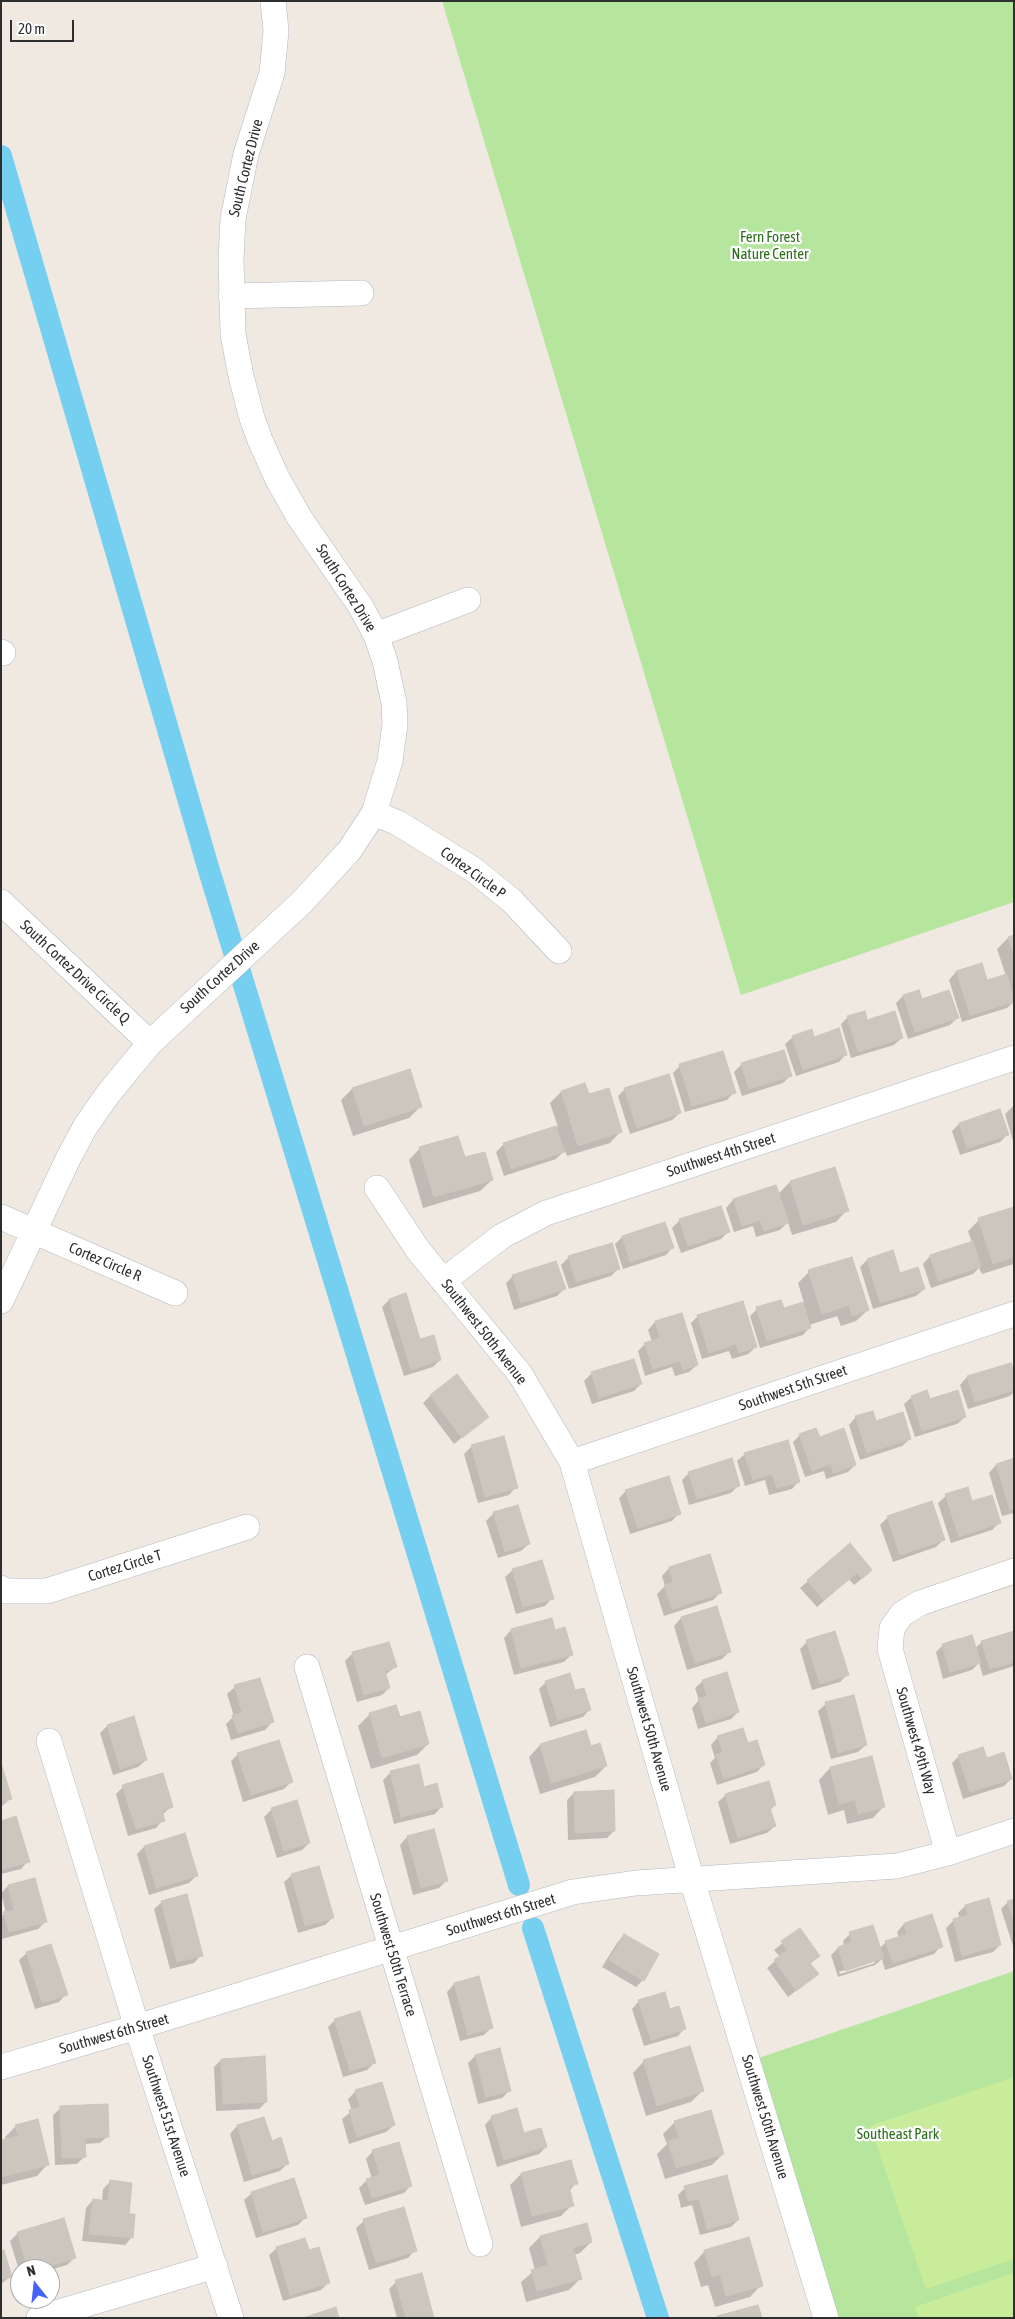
<!DOCTYPE html>
<html>
<head>
<meta charset="utf-8">
<style>
	body { margin:0 }
	#map { position:relative; width:1015px; height:2319px; overflow:hidden; background:#efe9e1; font-family:"Asap Condensed",sans-serif }
	canvas { display:block }
	.frame { position:absolute; inset:0; border:2px solid #2e2e2e; pointer-events:none }
	.north { position:absolute; left:10px; top:2259px; width:50px; height:50px; box-sizing:border-box; background:#fff; border:1px solid #ababab; border-radius:50%; rotate:344deg; font-size:14px; font-weight:700; line-height:20px; text-align:center; color:#2e2e2e }
	.north::after { content:''; display:block; margin:auto; width:18px; height:22px; background:#4264fb; clip-path:polygon(50% 0,100% 100%,50% 72%,0 100%) }
	.scale { position:absolute; left:10px; top:20px; width:64px; height:22px; box-sizing:border-box; border:2px solid #2e2e2e; border-top:0; padding-left:6px; font-size:15px; line-height:18px; white-space:nowrap; color:#2e2e2e; -webkit-text-stroke:4px #fff; paint-order:stroke }
</style>
</head>
<body>
<div id="map">
<canvas width="1015" height="2319"></canvas>
<div class="frame"></div>
<div class="north">N</div>
<div class="scale">20 m</div>
</div>
<script>
const ctx = document.querySelector('canvas').getContext('2d');
ctx.lineJoin = 'round';
function fillPath(path, color) { ctx.fillStyle = color; ctx.fill(path, 'evenodd'); }
const shape = rows => new Path2D(rows.map(r => 'M' + r).join(''));
function strokePath(path, color, width, dash) { ctx.strokeStyle = color; ctx.lineWidth = width; ctx.lineCap = dash ? 'butt' : 'round'; ctx.setLineDash(dash || []); ctx.stroke(path); }
function label(font, color, halo, rows, align = 'center') {
  ctx.font = font + ' "Asap Condensed",sans-serif'; ctx.lineWidth = 4.5; ctx.setLineDash([]); ctx.textBaseline = 'middle'; ctx.strokeStyle = halo; ctx.fillStyle = color; for (const [text, x, y, turn = 0] of rows) {
    ctx.save(); ctx.translate(x, y); ctx.rotate((+turn || 0) * Math.PI / 180); ctx.textAlign = isNaN(turn) ? turn : align; if (halo) ctx.strokeText(text, 0, 0); ctx.fillText(text, 0, 0); ctx.restore();
  }
}
const green = shape([
	[442,1,1014,1,1014,902,741,995],
	[1014,1971,1014,2318,831,2318,753,2060]
]);
const pitch = shape([
	[1014,2077,1014,2259,926,2289,870,2126],
	[1014,2273,1014,2318,919,2318,915,2307]
]);
const shadow = shape([
	[1014,936,1014,1002,1007,1008,962,1022,949,980,956,972,981,964,987,982,1006,976,997,949,1008,938],
	[903,996,921,1001,957,1018,950,1025,908,1039,896,1003],
	[848,1017,867,1021,902,1038,894,1045,851,1058,841,1024],
	[793,1037,814,1038,846,1054,839,1062,796,1076,785,1044],
	[742,1064,790,1076,783,1083,742,1096,734,1072],
	[680,1066,734,1092,727,1100,685,1112,673,1073],
	[585,1085,588,1096,621,1131,610,1143,567,1156,565,1150,556,1159,504,1176,496,1152,504,1144,558,1127,550,1103,561,1092],
	[352,1089,420,1107,409,1118,353,1136,341,1100],
	[625,1089,680,1113,672,1120,630,1134,618,1096],
	[1012,1107,1014,1107,1013,1141,1005,1114],
	[959,1124,1007,1135,1000,1142,960,1155,952,1131],
	[420,1148,464,1159,492,1180,480,1191,423,1208,409,1160],
	[834,1168,847,1210,836,1222,792,1235,788,1222,780,1230,756,1237,753,1226,734,1232,726,1208,733,1200,778,1194,790,1182],
	[1014,1208,1014,1264,982,1274,979,1268,973,1274,931,1288,923,1264,930,1256,972,1243,968,1231,979,1220],
	[680,1220,728,1232,721,1239,681,1253,672,1228],
	[665,1223,673,1247,666,1255,623,1269,615,1244,622,1237],
	[569,1257,618,1269,611,1276,569,1289,561,1265],
	[867,1260,899,1274,924,1289,916,1296,873,1309,860,1267],
	[809,1272,868,1310,856,1321,841,1326,837,1316,809,1325,810,1327,803,1335,760,1348,750,1316,757,1309,783,1310,804,1303,798,1283],
	[513,1276,564,1289,557,1296,514,1310,506,1283],
	[389,1300,420,1341,440,1360,433,1367,404,1376,382,1307],
	[681,1314,697,1365,689,1372,675,1376,672,1367,645,1376,638,1351,645,1344,652,1342,648,1330,655,1322],
	[698,1316,756,1347,748,1354,732,1359,729,1351,702,1359,691,1323],
	[1010,1364,1014,1375,1014,1392,1010,1396,968,1409,960,1385,967,1377],
	[592,1373,641,1384,634,1391,592,1404,584,1381],
	[430,1396,487,1417,454,1444,423,1403],
	[912,1397,929,1400,965,1417,957,1424,915,1437,904,1404],
	[856,1417,875,1422,910,1439,902,1446,860,1460,849,1425],
	[800,1435,855,1465,848,1472,826,1479,824,1471,805,1477,793,1442],
	[472,1446,516,1487,509,1495,478,1503,464,1454],
	[745,1454,799,1481,792,1489,769,1495,765,1480,745,1486,737,1461],
	[1014,1460,1014,1513,1002,1516,989,1473,996,1465],
	[689,1473,739,1485,731,1493,689,1505,682,1480],
	[626,1491,679,1513,672,1521,630,1534,619,1498],
	[946,1496,971,1503,1000,1522,992,1530,951,1543,938,1503],
	[494,1513,529,1544,521,1551,498,1558,486,1521],
	[888,1517,943,1540,936,1547,893,1562,880,1525],
	[850,1545,864,1577,854,1585,849,1579,817,1607,800,1588],
	[709,1556,720,1593,713,1600,664,1616,657,1594,665,1586,662,1576,669,1568],
	[513,1570,552,1598,545,1606,516,1614,505,1577],
	[716,1608,729,1652,722,1659,687,1670,674,1626,681,1618],
	[511,1630,554,1631,571,1655,564,1662,514,1675,504,1638],
	[1014,1632,1014,1666,983,1676,979,1663,972,1670,943,1679,936,1652,943,1645,975,1648,982,1642],
	[807,1642,847,1675,840,1682,812,1690,800,1649],
	[353,1653,395,1667,385,1675,389,1688,382,1695,357,1702,345,1661],
	[703,1681,738,1712,731,1719,698,1729,692,1708,699,1700,695,1688],
	[546,1682,575,1692,590,1709,583,1717,550,1727,539,1689],
	[235,1687,272,1722,265,1730,231,1740,226,1724,234,1716,227,1694],
	[826,1704,866,1745,858,1752,831,1759,818,1711],
	[395,1707,399,1719,428,1744,417,1755,371,1769,358,1726,369,1715],
	[107,1726,146,1760,138,1767,113,1775,100,1733],
	[585,1731,591,1748,606,1766,595,1777,540,1794,529,1757,540,1745],
	[718,1737,747,1744,764,1764,757,1772,717,1785,710,1763,715,1758,711,1745],
	[238,1754,291,1782,284,1789,243,1802,231,1761],
	[959,1756,986,1759,1011,1779,1004,1786,963,1799,952,1763],
	[871,1758,884,1806,873,1818,847,1824,844,1810,828,1815,819,1780,830,1768],
	[418,1766,423,1788,442,1806,435,1814,394,1824,383,1780,390,1773],
	[1,1768,10,1799,1,1807],
	[123,1787,172,1806,162,1815,163,1820,156,1828,128,1836,116,1794],
	[574,1793,614,1831,607,1838,568,1840,567,1800],
	[726,1795,775,1805,770,1810,775,1826,767,1833,730,1844,718,1802],
	[272,1809,309,1843,302,1850,277,1858,264,1817],
	[1,1822,28,1861,21,1869,1,1874],
	[407,1837,447,1880,439,1888,413,1895,400,1845],
	[144,1847,196,1876,189,1883,149,1895,137,1854],
	[292,1875,332,1918,325,1925,298,1933,284,1882],
	[8,1886,45,1922,38,1929,2,1939,1,1916,6,1913,1,1893],
	[1014,1900,1014,1946,1013,1946,1001,1909,1008,1902],
	[162,1902,201,1955,194,1963,170,1969,154,1909],
	[965,1906,1000,1945,993,1952,955,1962,946,1928,953,1921,960,1919,958,1913],
	[931,1916,941,1946,934,1954,885,1970,882,1959,875,1965,838,1977,831,1955,838,1948,844,1946,843,1941,850,1934,879,1949,886,1942,899,1938,897,1932,904,1924],
	[875,1960,875,1963,840,1974,839,1972],
	[799,1930,819,1956,810,1964,817,1974,788,1997,767,1968,780,1957,774,1950],
	[624,1935,643,1980,636,1987,602,1967,617,1943],
	[27,1953,66,1994,59,2002,35,2009,19,1960],
	[478,1978,491,2028,484,2035,460,2041,447,1992,454,1984],
	[639,2001,669,2010,685,2028,678,2036,644,2046,632,2009],
	[335,2020,374,2063,367,2070,343,2077,328,2027],
	[475,2056,509,2091,502,2098,478,2104,468,2063],
	[221,2060,266,2102,259,2109,216,2111,214,2067],
	[644,2061,702,2091,691,2102,646,2116,633,2073],
	[356,2091,394,2125,386,2132,349,2144,342,2119,352,2111,348,2099],
	[61,2108,108,2136,100,2143,84,2144,85,2156,77,2164,55,2165,53,2115],
	[492,2117,523,2134,546,2147,539,2154,497,2167,485,2125],
	[264,2118,271,2142,288,2163,280,2171,244,2182,230,2134,237,2126],
	[675,2122,723,2154,712,2165,665,2179,657,2154,667,2144,663,2134],
	[16,2126,48,2164,37,2176,1,2185,1,2142,6,2141,5,2137],
	[373,2151,411,2185,404,2193,365,2205,359,2188,367,2180,372,2179,366,2159],
	[521,2174,576,2183,569,2191,572,2205,561,2216,521,2227,510,2185],
	[110,2182,128,2215,132,2237,125,2245,82,2241,86,2208,93,2200,102,2201,103,2189],
	[685,2188,738,2220,731,2227,700,2235,692,2205,681,2208,678,2195],
	[252,2193,305,2218,298,2225,256,2238,244,2200],
	[364,2221,415,2250,408,2258,369,2270,356,2228],
	[18,2233,74,2258,67,2265,50,2270,20,2269,20,2273,10,2241],
	[540,2237,591,2242,580,2253,574,2255,580,2279,569,2290,526,2302,521,2282,535,2270,529,2248],
	[277,2248,308,2252,328,2283,321,2290,283,2301,269,2255],
	[705,2251,761,2285,750,2297,715,2307,708,2285,701,2287,694,2263],
	[1,2252,11,2276,1,2284],
	[396,2282,433,2318,397,2318,389,2289]
]);
const canal = shape([
	[1,156,208,867,519,1885],
	[533,1928,658,2318]
]);
const building = shape([
	[1014,935,1014,956,1008,937,1014,935],
	[982,963,987,980,1007,974,1014,1002,970,1015,956,971,982,963],
	[919,990,922,999,949,990,959,1018,915,1032,903,995,919,990],
	[865,1011,867,1020,895,1011,903,1038,858,1052,847,1016,865,1011],
	[839,1028,847,1055,803,1070,792,1036,812,1029,814,1037,839,1028],
	[784,1050,792,1076,749,1089,741,1063,784,1050],
	[723,1051,736,1093,692,1106,679,1064,723,1051],
	[410,1069,422,1107,364,1126,352,1088,410,1069],
	[669,1074,681,1113,637,1128,624,1088,669,1074],
	[585,1083,589,1094,609,1088,622,1132,578,1146,561,1091,585,1083],
	[1000,1109,1009,1135,967,1148,959,1123,1000,1109],
	[556,1126,565,1152,511,1169,503,1143,556,1126],
	[458,1136,465,1157,485,1152,493,1180,434,1197,419,1147,458,1136],
	[835,1167,849,1211,803,1225,790,1181,835,1167],
	[776,1185,789,1223,764,1231,760,1220,742,1226,733,1199,776,1185],
	[721,1206,730,1232,688,1246,679,1219,721,1206],
	[1014,1207,1014,1257,993,1264,978,1218,1014,1207],
	[665,1222,674,1248,630,1262,622,1236,665,1222],
	[973,1241,981,1267,938,1281,930,1255,973,1241],
	[612,1243,620,1269,576,1282,568,1256,612,1243],
	[893,1250,900,1273,918,1267,925,1289,880,1303,867,1259,893,1250],
	[852,1257,869,1310,852,1316,849,1305,822,1314,808,1270,852,1257],
	[556,1261,566,1289,521,1303,512,1275,556,1261],
	[406,1293,420,1339,434,1335,441,1360,411,1370,389,1299,406,1293],
	[781,1300,784,1308,803,1302,811,1328,767,1341,756,1307,781,1300],
	[743,1301,757,1347,739,1353,736,1344,709,1353,697,1315,743,1301],
	[682,1313,698,1365,683,1370,680,1361,653,1369,644,1343,660,1338,655,1321,682,1313],
	[634,1359,642,1384,599,1398,591,1372,634,1359],
	[1011,1363,1014,1371,1014,1390,975,1402,967,1376,1011,1363],
	[457,1374,489,1417,462,1438,430,1395,457,1374],
	[927,1390,930,1399,958,1390,966,1417,922,1431,911,1396,927,1390],
	[873,1411,876,1421,903,1412,911,1439,867,1453,855,1416,873,1411],
	[816,1428,820,1437,844,1428,856,1465,833,1473,831,1464,812,1471,799,1434,816,1428],
	[504,1436,518,1488,485,1497,471,1445,504,1436],
	[788,1440,800,1482,777,1488,772,1474,753,1480,744,1453,788,1440],
	[732,1458,740,1486,697,1499,688,1472,732,1458],
	[1014,1458,1014,1508,1010,1510,996,1464,1014,1458],
	[669,1476,681,1514,638,1528,625,1490,669,1476],
	[968,1487,972,1501,992,1495,1001,1523,959,1537,945,1494,968,1487],
	[932,1501,945,1540,900,1555,887,1516,932,1501],
	[518,1505,530,1544,505,1552,493,1512,518,1505],
	[850,1543,872,1570,862,1579,857,1573,824,1600,807,1580,850,1543],
	[710,1554,722,1593,672,1609,664,1585,673,1582,669,1567,710,1554],
	[542,1560,554,1599,523,1607,512,1569,542,1560],
	[717,1606,731,1652,695,1663,681,1617,717,1606],
	[552,1618,555,1630,565,1627,573,1655,521,1668,511,1629,552,1618],
	[835,1631,849,1675,820,1684,806,1640,835,1631],
	[1014,1631,1014,1662,990,1669,981,1641,1014,1631],
	[972,1635,981,1663,950,1672,942,1644,972,1635],
	[389,1642,397,1667,385,1671,390,1688,364,1695,352,1652,389,1642],
	[727,1672,739,1712,706,1723,698,1699,707,1696,702,1680,727,1672],
	[570,1673,575,1690,584,1688,591,1710,558,1720,545,1681,570,1673],
	[260,1678,274,1722,238,1733,232,1715,242,1713,234,1685,260,1678],
	[854,1695,867,1745,838,1753,825,1702,854,1695],
	[396,1705,400,1717,420,1711,429,1744,382,1758,369,1713,396,1705],
	[134,1716,147,1760,120,1769,107,1725,134,1716],
	[743,1728,748,1743,757,1740,765,1765,724,1779,716,1755,723,1752,717,1736,743,1728],
	[586,1730,591,1746,600,1743,607,1766,551,1783,540,1744,586,1730],
	[279,1740,293,1782,251,1795,237,1753,279,1740],
	[983,1747,987,1758,1004,1752,1012,1779,970,1792,958,1755,983,1747],
	[872,1756,885,1807,858,1814,855,1800,839,1804,830,1767,872,1756],
	[1,1763,12,1799,1,1802,1,1763],
	[419,1764,424,1787,437,1783,443,1807,401,1817,390,1771,419,1764],
	[163,1773,173,1807,162,1811,165,1821,136,1829,122,1785,163,1773],
	[769,1781,776,1805,770,1808,776,1826,738,1838,725,1794,769,1781],
	[614,1790,615,1831,575,1833,574,1792,614,1790],
	[297,1800,310,1843,284,1851,271,1808,297,1800],
	[16,1816,30,1862,1,1870,1,1821,16,1816],
	[434,1829,448,1881,421,1888,407,1836,434,1829],
	[185,1833,198,1876,156,1888,144,1846,185,1833],
	[319,1866,334,1918,305,1926,291,1874,319,1866],
	[35,1878,47,1922,9,1932,3,1912,14,1910,8,1885,35,1878],
	[187,1894,203,1956,177,1962,161,1901,187,1894],
	[989,1898,1001,1945,962,1956,953,1919,968,1915,965,1905,989,1898],
	[1014,1899,1014,1921,1007,1901,1014,1899],
	[932,1914,943,1947,893,1963,885,1941,907,1934,904,1923,932,1914],
	[873,1925,884,1958,845,1971,838,1947,852,1942,849,1932,873,1925],
	[800,1928,820,1956,810,1963,819,1974,796,1991,774,1960,787,1950,781,1941,800,1928],
	[624,1934,659,1954,644,1981,609,1960,624,1934],
	[51,1944,68,1995,42,2003,26,1952,51,1944],
	[479,1976,493,2028,468,2035,454,1983,479,1976],
	[665,1992,670,2009,679,2006,686,2029,651,2040,638,2000,665,1992],
	[360,2011,376,2063,350,2071,334,2019,360,2011],
	[690,2046,704,2091,657,2106,643,2060,690,2046],
	[500,2048,511,2091,486,2097,475,2055,500,2048],
	[265,2056,267,2102,223,2104,221,2059,265,2056],
	[382,2082,395,2125,357,2137,349,2110,360,2107,355,2090,382,2082],
	[108,2104,109,2137,85,2138,86,2157,62,2158,60,2106,108,2104],
	[517,2108,524,2133,541,2128,547,2147,504,2160,491,2116,517,2108],
	[711,2110,724,2154,676,2168,668,2141,679,2138,674,2121,711,2110],
	[264,2117,272,2141,281,2137,289,2164,252,2175,237,2125,264,2117],
	[38,2119,49,2165,1,2177,1,2140,18,2136,15,2125,38,2119],
	[399,2142,412,2186,372,2198,366,2179,380,2175,372,2150,399,2142],
	[571,2160,578,2184,569,2186,574,2206,532,2216,521,2173,571,2160],
	[727,2175,739,2220,707,2229,699,2199,688,2201,684,2186,727,2175],
	[294,2178,307,2218,263,2232,251,2192,294,2178],
	[110,2180,132,2183,129,2214,135,2214,133,2238,89,2234,93,2199,108,2201,110,2180],
	[404,2207,417,2251,376,2263,363,2219,404,2207],
	[64,2218,76,2258,40,2269,28,2269,17,2232,64,2218],
	[587,2223,592,2242,573,2248,582,2279,537,2291,531,2270,548,2265,540,2236,587,2223],
	[749,2237,763,2286,726,2296,720,2274,712,2277,704,2250,749,2237],
	[305,2238,309,2250,319,2247,330,2283,290,2295,276,2247,305,2238],
	[4,2250,12,2277,1,2280,1,2251,4,2250],
	[422,2273,434,2318,406,2318,395,2280,422,2273],
	[758,2305,762,2318,718,2318,717,2316,758,2305],
	[336,2307,339,2318,303,2318,336,2307]
]);
const minor = shape([
	[231,296,361,293],
	[376,635,468,600],
	[1,652,3,653],
	[374,813,398,823,474,870,512,901,559,951],
	[1,902,150,1043],
	[377,1188,418,1250,520,1374,572,1462,692,1880,826,2318],
	[1,1217,175,1293],
	[443,1281,502,1236,546,1213,1014,1058],
	[1,1301,68,1159,85,1127,108,1094,150,1043,302,902,349,851,374,813,390,761,395,724,394,703,385,661,376,635,361,607,299,517,277,478,260,440,252,418,241,376,233,334,231,259,233,219,246,154,272,73,276,31,273,1],
	[572,1462,1014,1314],
	[1,1588,5,1591,47,1591,247,1527],
	[307,1667,480,2244],
	[49,1741,137,2027,231,2318],
	[948,1853,890,1649,892,1628,902,1614,920,1603,1014,1571],
	[1,2067,137,2027,573,1892,636,1883,897,1866,948,1853,1014,1831],
	[39,2318,215,2266]
]);
const streetNames = [
	["South Cortez Drive",246,168,-76],
	["South Cortez Drive",346,588,58],
	["Cortez Circle P",473,873,36],
	["South Cortez Drive Circle Q",75,972,43],
	["South Cortez Drive",220,977,-42],
	["Southwest 4th Street",721,1155,-18],
	["Cortez Circle R",105,1262,23],
	["Southwest 50th Avenue",484,1332,52],
	["Southwest 5th Street",793,1388,-19],
	["Cortez Circle T",125,1566,-17],
	["Southwest 50th Avenue",649,1729,74],
	["Southwest 49th Way",916,1741,74],
	["Southwest 6th Street",501,1915,-17],
	["Southwest 50th Terrace",393,1955,73],
	["Southwest 6th Street",114,2034,-16],
	["Southwest 51st Avenue",166,2116,72],
	["Southwest 50th Avenue",765,2117,73]
];
const parkNames = [
	["Fern Forest",770,237],
	["Nature Center",770,254],
	["Southeast Park",898,2134]
];
fillPath(green, '#b6e59e');
fillPath(pitch, '#c9ec9a');
fillPath(shadow, '#0003');
strokePath(canal, '#75cff0', 22);
fillPath(building, '#cbc7bf');
strokePath(building, '#cbc5ba', 1);
strokePath(minor, '#b4b7c1', 26);
strokePath(minor, '#fff', 25);
label('15px', '#2e2e2e', '#fff', streetNames);
label('15px', '#2c6e1b', '#fff', parkNames);
</script>
</body>
</html>
